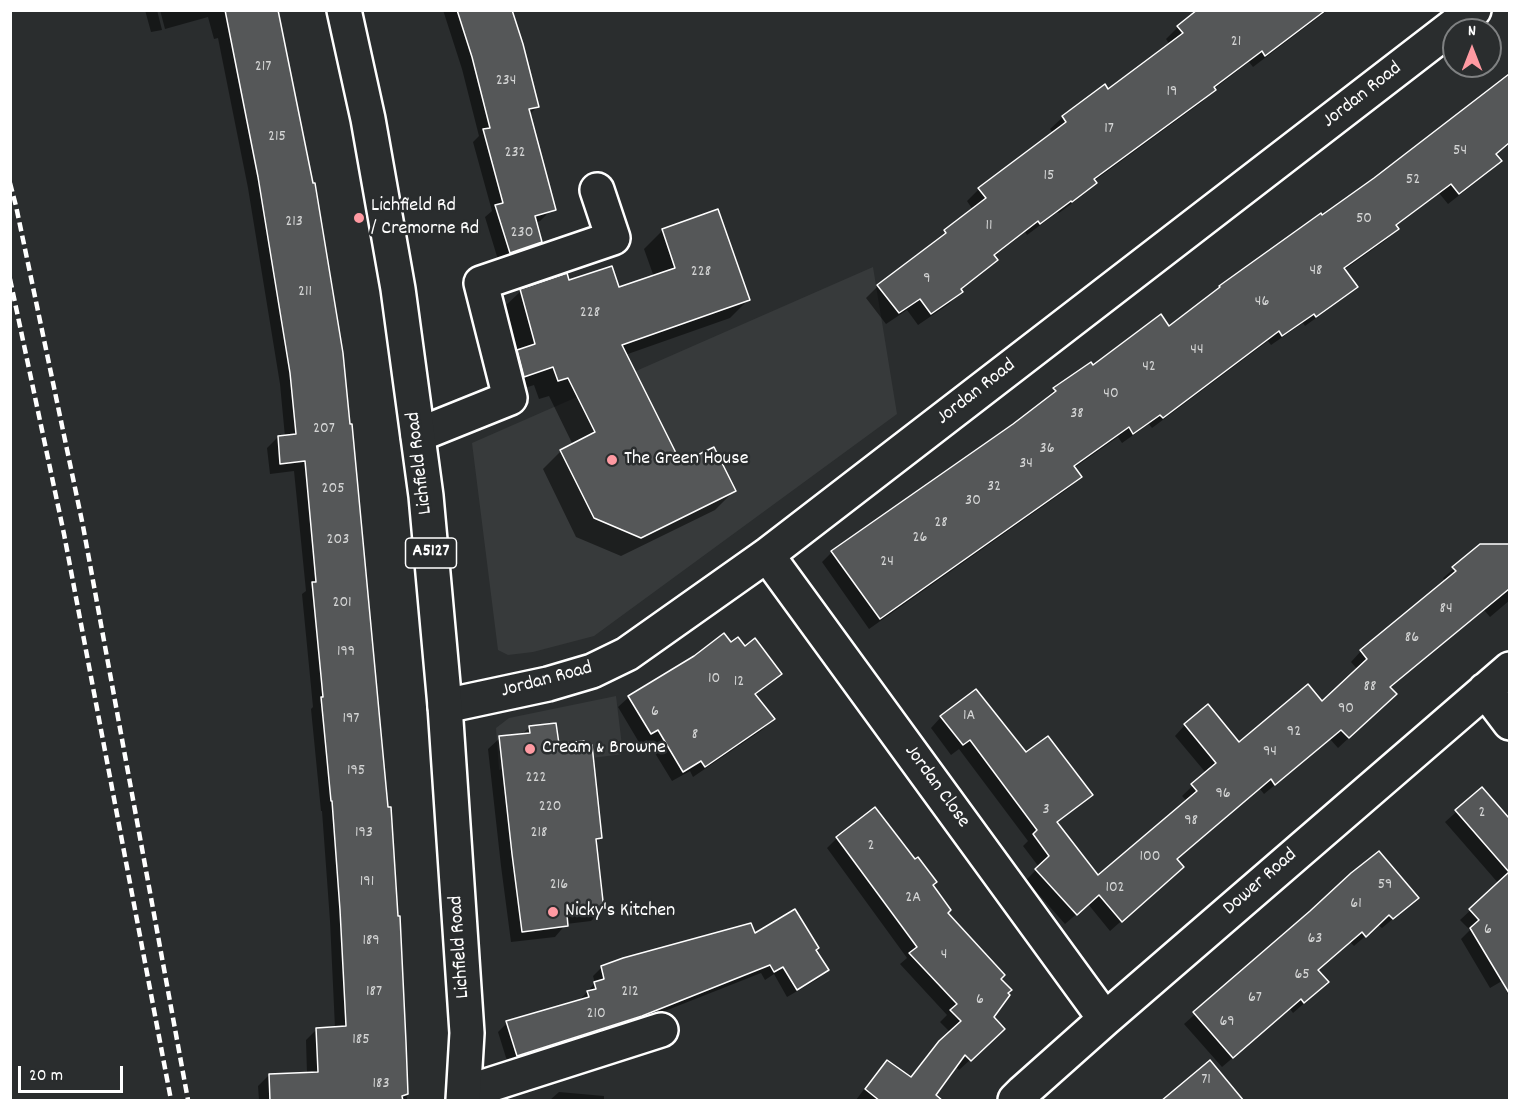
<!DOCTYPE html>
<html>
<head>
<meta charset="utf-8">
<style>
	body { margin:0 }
	#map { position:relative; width:1520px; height:1111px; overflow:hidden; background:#2a2d2e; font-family:Dekko,sans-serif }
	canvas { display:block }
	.frame { position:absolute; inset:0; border:12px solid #fff; pointer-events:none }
	.north { position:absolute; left:1442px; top:18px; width:60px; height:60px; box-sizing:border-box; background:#2a2d2e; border:2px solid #7f8182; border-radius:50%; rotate:0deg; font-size:16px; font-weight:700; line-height:24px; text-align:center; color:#fff }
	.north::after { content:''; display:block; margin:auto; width:21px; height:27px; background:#ff9aa2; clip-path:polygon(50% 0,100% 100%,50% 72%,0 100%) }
	.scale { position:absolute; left:18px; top:1066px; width:105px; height:27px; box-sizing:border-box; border:3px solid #fff; border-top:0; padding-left:8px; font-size:18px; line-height:21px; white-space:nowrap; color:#fff; -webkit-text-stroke:4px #2a2d2e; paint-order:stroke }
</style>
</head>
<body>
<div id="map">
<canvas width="1520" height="1111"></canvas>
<div class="frame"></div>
<div class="north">N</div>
<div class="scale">20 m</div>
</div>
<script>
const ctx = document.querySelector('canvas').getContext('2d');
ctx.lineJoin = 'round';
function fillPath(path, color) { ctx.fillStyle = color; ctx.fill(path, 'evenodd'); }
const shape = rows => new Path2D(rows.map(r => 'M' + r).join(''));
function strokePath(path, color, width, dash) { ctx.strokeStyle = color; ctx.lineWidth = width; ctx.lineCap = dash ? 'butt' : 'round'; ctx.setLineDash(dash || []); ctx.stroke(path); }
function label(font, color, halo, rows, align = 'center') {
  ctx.font = font + ' Dekko,sans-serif'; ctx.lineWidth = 5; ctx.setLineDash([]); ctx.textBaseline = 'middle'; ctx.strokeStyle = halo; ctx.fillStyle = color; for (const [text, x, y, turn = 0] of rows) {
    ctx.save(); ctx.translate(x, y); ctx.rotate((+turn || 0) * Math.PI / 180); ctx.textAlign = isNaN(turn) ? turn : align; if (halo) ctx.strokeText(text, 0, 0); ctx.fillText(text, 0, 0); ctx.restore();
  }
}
const built = shape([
	[873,267,897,414,594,636,533,652,508,655,498,650,472,443],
	[616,696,623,754,499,770,496,728,509,718]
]);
const shadow = shape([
	[145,10,157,10,162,30,151,32],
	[160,10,277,10,397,918,398,918,407,1100,259,1100,258,1086,269,1075,307,1074,306,1040,317,1029,335,1028,330,921,322,811,321,811,311,709,313,707,302,594,306,591,294,471,270,474,267,448,278,437,285,437,280,384,248,188,218,38,214,39,208,17,165,29],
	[443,10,511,10,538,106,529,115,551,210,540,221,535,223,541,242,530,253,499,263,485,217,492,211,473,142,479,136,462,69],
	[1200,10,1328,10,1253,67,1249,62,1214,89,1202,102,1094,181,1095,183,1083,195,1059,213,1058,212,1027,235,1025,232,993,257,996,260,984,272,960,290,961,291,949,304,918,325,907,310,886,324,866,298,878,286,973,210,967,201,979,189,1054,134,1050,129,1063,117,1105,86,1108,91,1170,45,1166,39,1178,27],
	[1510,72,1510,144,1495,155,1500,161,1489,172,1448,204,1439,193,1395,227,1397,229,1386,240,1344,270,1356,287,1345,297,1305,326,1303,323,1271,345,1268,341,1152,428,1149,424,1122,443,1118,437,1074,468,1080,477,1069,488,869,629,822,562,832,552,1014,425,1045,401,1044,400,1054,390,1090,364,1093,367,1169,328,1375,179],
	[663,230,749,299,730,318,625,355,680,465,734,491,715,510,621,556,576,537,543,469,561,451,573,445,549,396,539,399,534,385,506,394,502,309,521,291,568,282,619,289,654,277,644,249],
	[1481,546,1510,546,1510,600,1490,617,1484,610,1389,688,1384,705,1338,748,1330,739,1264,794,1260,789,1176,860,1171,877,1110,931,1088,904,1065,924,1026,880,1039,867,1023,846,1028,841,959,749,951,755,931,728,941,717,976,691,1025,755,1091,795,1080,805,1056,823,1098,877,1187,801,1182,796,1206,773,1175,736,1185,725,1239,744,1321,704,1358,670,1351,662,1361,651,1446,582,1443,578],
	[731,644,744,648,780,674,769,684,755,695,773,719,762,730,693,777,690,771,672,781,647,740,640,744,618,707,629,697],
	[530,727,557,746,600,838,595,843,603,909,591,921,566,924,555,937,511,942,501,866,488,749,500,738,521,735],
	[1482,789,1510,820,1510,999,1502,981,1490,988,1461,939,1470,930,1460,920,1499,884,1445,822],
	[837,838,931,885,946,913,999,979,992,1017,992,1040,959,1070,955,1066,930,1100,856,1100,877,1072,888,1062,910,1078,928,1054,951,1033,940,1022,947,1015,900,964,907,958,827,848],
	[1406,908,1382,928,1378,925,1354,946,1350,942,1317,971,1316,993,1293,1013,1290,1009,1222,1067,1184,1024,1311,912],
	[754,935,827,970,818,979,787,997,774,974,765,980,761,973,632,1024,508,1064,498,1032,507,1023,579,1001,595,983,593,976,602,967],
	[559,1092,604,1096,604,1100,550,1100]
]);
const building = shape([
	[225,10,278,10,313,183,315,183,343,353,350,424,352,424,388,807,391,807,398,916,400,916,406,1042,408,1094,402,1096,403,1101,270,1101,269,1074,318,1072,316,1028,346,1026,340,910,332,801,331,801,321,697,323,697,312,582,316,582,305,461,280,464,278,436,296,434,290,373,258,177,225,10],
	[457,10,512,10,523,44,539,107,529,109,556,210,535,216,542,242,510,253,495,205,503,203,483,129,490,128,472,57,457,10],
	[1197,10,1326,10,1265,56,1262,51,1214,87,1216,90,1094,179,1097,183,1072,202,1071,201,1040,224,1038,221,994,255,998,260,961,289,963,292,931,314,920,299,899,313,877,285,946,233,944,230,986,198,978,188,1066,122,1062,116,1105,84,1108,89,1183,33,1177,26,1197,10],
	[1509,74,1509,143,1496,154,1502,161,1459,194,1451,184,1396,225,1399,229,1344,268,1358,287,1316,317,1314,314,1282,336,1279,331,1163,418,1160,415,1133,434,1129,427,1074,466,1082,477,880,619,831,551,1013,424,1056,391,1053,388,1091,362,1093,365,1161,314,1169,326,1220,287,1219,286,1321,213,1322,215,1374,178,1509,74],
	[718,209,750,300,622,345,681,463,714,447,736,491,641,538,594,518,560,450,595,432,568,378,558,381,553,367,524,377,517,350,535,344,520,289,567,273,569,280,612,266,619,287,675,268,662,229,718,209],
	[1480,544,1509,544,1509,589,1390,687,1397,694,1349,738,1341,730,1275,785,1271,779,1177,859,1184,867,1122,922,1099,895,1077,915,1035,869,1049,856,1033,834,1037,830,970,740,963,745,940,716,976,689,1026,752,1048,736,1093,795,1057,822,1098,875,1197,791,1191,784,1216,763,1184,724,1208,704,1239,742,1308,684,1322,701,1367,659,1360,650,1456,571,1452,567,1480,544],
	[724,633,731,642,738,637,745,646,755,638,782,674,755,694,775,719,705,767,701,761,683,772,658,730,651,734,628,696,694,656,724,633],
	[556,723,559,744,584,741,584,746,592,745,602,838,596,839,604,910,567,915,568,926,522,932,512,854,499,736,530,733,529,726,556,723],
	[1482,787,1509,818,1509,993,1470,928,1479,920,1469,909,1509,872,1455,810,1482,787],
	[875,807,915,859,918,857,937,882,933,885,951,910,948,913,1005,975,1001,979,1012,990,1008,993,1010,995,994,1017,1005,1029,971,1061,965,1055,936,1095,943,1101,880,1101,865,1089,887,1060,911,1077,939,1041,961,1021,950,1010,957,1004,909,953,917,947,836,837,875,807],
	[1379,851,1419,898,1393,919,1389,915,1366,937,1362,932,1318,970,1329,982,1304,1003,1301,999,1233,1058,1193,1012,1310,911,1351,873,1379,851],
	[795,909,819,948,816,950,829,970,797,990,783,967,774,972,770,965,642,1016,517,1056,506,1021,589,997,587,991,596,989,594,982,604,979,601,966,623,958,751,923,755,933,795,909],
	[1210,1060,1244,1101,1161,1101,1210,1060]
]);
const minor = shape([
	[418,435,510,398,481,283,613,238,597,190],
	[767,555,1105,1019],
	[1485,690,1510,723],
	[445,706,548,684,592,671,627,654,767,555,1474,10],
	[464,1093,661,1030],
	[1015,1100,1023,1092,1105,1019,1510,669]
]);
const major = shape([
	[344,10,368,119,398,289,426,496,445,706,467,1033,463,1100]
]);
const rail = shape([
	[10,183,16,206,83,526,188,1100],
	[10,279,64,534,171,1100]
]);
const markers = [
	[359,218,6,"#ff9aa2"],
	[612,460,6,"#ff9aa2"],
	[530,749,6,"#ff9aa2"],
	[553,912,6,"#ff9aa2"]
];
const numberNames = [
	["21",1236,43],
	["217",263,68],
	["234",506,82],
	["19",1172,93],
	["17",1109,130],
	["215",277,138],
	["54",1460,152],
	["232",515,154],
	["15",1049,177],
	["52",1413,181],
	["50",1364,220],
	["213",294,223],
	["11",989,227],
	["230",522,234],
	["48",1316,272],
	["228",701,273],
	["9",927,280],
	["211",305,293],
	["46",1262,303],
	["228",590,314],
	["44",1197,351],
	["42",1149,368],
	["40",1111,395],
	["38",1077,415],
	["207",324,430],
	["36",1047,450],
	["34",1026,465],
	["32",994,488],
	["205",333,490],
	["30",973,502],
	["28",941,524],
	["26",920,539],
	["203",338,541],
	["24",887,563],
	["201",342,604],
	["84",1446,610],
	["86",1412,639],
	["199",346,653],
	["10",714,680],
	["12",739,683],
	["88",1370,688],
	["90",1346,710],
	["6",655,713],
	["1A",969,717],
	["197",351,720],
	["92",1294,733],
	["8",695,736],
	["94",1270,753],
	["195",356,772],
	["222",536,779],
	["96",1223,795],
	["220",550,808],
	["3",1046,811],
	["2",1482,814],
	["98",1191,822],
	["193",364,834],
	["218",539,834],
	["2",871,847],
	["100",1150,858],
	["191",367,883],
	["216",559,886],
	["59",1385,886],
	["102",1115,889],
	["2A",913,899],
	["61",1356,905],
	["6",1488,931],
	["63",1315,940],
	["189",371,942],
	["4",944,956],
	["65",1302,976],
	["187",374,993],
	["212",630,993],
	["67",1255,999],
	["6",980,1001],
	["210",596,1015],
	["69",1227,1023],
	["185",361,1041],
	["71",1206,1081],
	["183",381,1085]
];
const shields = [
	[431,553,51]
];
const shieldNames = [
	["A5127",431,553]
];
const streetNames = [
	["Jordan Road",1363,96,-38],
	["Jordan Road",977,393,-38],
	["Lichfield Road",421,463,-97],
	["Jordan Road",547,681,-15],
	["Jordan Close",936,787,54],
	["Dower Road",1261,883,-41],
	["Lichfield Road",461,947,-94]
];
const poiNames = [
	["Lichfield Rd",371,207],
	["/ Cremorne Rd",371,230],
	["The Green House",624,460],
	["Cream & Browne",542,749],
	["Nicky's Kitchen",565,912]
];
fillPath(built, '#373a3b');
fillPath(shadow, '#0007');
fillPath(building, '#555758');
strokePath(building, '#fff', 1.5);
strokePath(minor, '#fff', 38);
strokePath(major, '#fff', 38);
strokePath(minor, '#2a2d2e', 33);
strokePath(major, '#2a2d2e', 33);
strokePath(rail, '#fff', 4.5, [9, 4.5]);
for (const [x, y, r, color] of markers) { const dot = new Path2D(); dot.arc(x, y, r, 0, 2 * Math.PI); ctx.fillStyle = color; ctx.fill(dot); strokePath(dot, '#2a2d2e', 2); }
label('16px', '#d4d5d5', null, numberNames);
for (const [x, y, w] of shields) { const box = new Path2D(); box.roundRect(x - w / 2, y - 15, w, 30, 4.5); ctx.fillStyle = '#2a2d2e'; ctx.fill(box); strokePath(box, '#fff', 1.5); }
label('bold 18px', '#fff', null, shieldNames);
label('20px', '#fff', '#2a2d2e', streetNames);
label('20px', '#fff', '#2a2d2e', poiNames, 'left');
</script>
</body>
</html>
